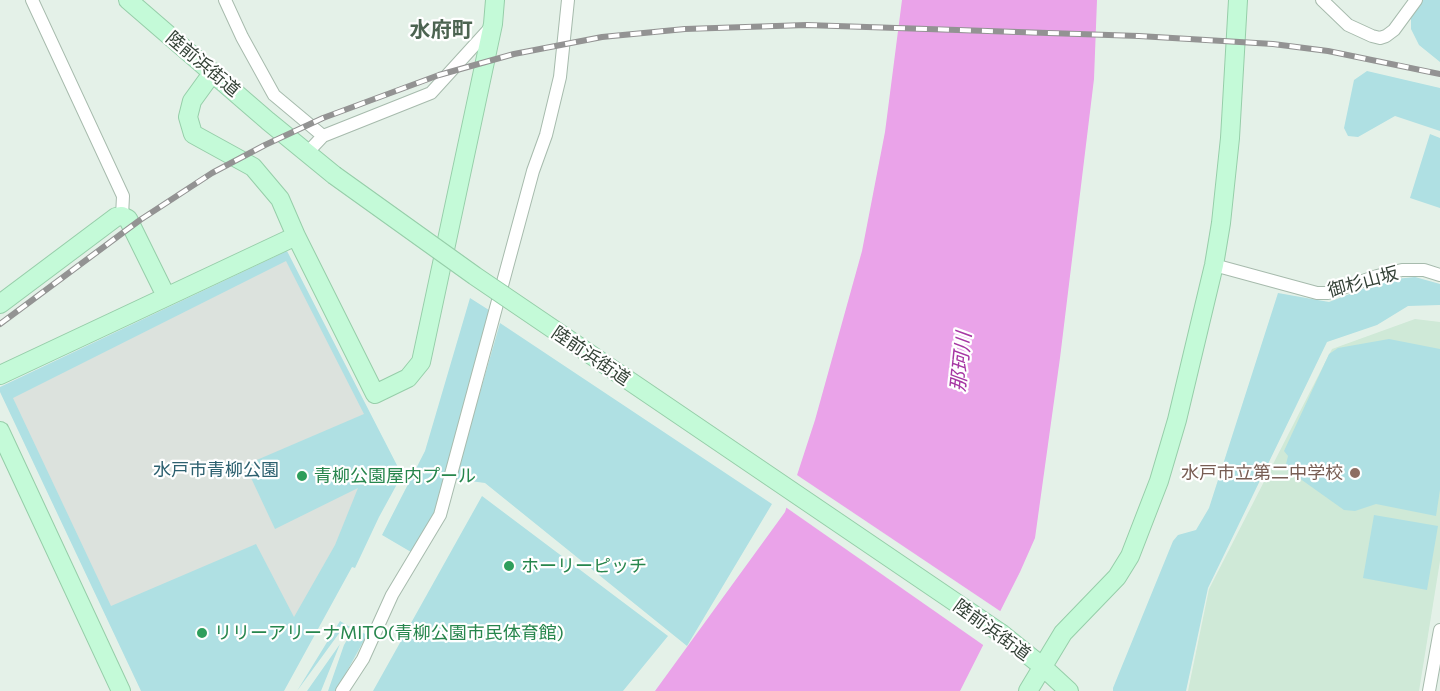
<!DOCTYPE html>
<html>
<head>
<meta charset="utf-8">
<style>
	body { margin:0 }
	canvas { display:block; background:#e4f1e8 }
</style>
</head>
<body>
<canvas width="1440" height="691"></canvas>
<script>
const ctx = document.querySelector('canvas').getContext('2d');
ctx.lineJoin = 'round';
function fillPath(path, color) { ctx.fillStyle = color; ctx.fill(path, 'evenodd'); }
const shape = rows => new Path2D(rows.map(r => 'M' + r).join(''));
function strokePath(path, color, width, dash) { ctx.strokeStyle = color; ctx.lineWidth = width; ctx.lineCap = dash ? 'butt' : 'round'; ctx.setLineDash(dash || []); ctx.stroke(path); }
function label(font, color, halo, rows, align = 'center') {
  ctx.font = font + ' Commissioner,"Noto Sans JP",sans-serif'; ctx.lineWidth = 4.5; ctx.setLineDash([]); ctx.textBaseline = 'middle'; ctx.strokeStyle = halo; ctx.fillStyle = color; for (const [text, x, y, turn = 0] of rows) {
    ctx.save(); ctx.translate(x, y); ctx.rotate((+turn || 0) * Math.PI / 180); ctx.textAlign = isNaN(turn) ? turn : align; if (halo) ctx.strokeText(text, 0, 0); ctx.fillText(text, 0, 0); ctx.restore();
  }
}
const education = shape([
	[1415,319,1440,322,1440,561,1419,691,1188,691,1209,589,1332,349]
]);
const green = shape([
	[1423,0,1440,0,1440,62,1419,45,1411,29,1411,18],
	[1367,71,1440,88,1440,131,1395,116,1358,137,1348,136,1344,128,1354,80],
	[1430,134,1440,138,1440,208,1410,198],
	[287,251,402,475,379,517,355,568,352,567,284,691,141,691,0,392,0,387],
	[1415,277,1440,284,1440,305,1408,306,1377,325,1327,342,1208,588,1186,691,1113,691,1113,688,1173,541,1178,535,1196,530,1209,508,1278,293,1329,302,1386,280],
	[470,298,492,312,438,511,411,552,382,535,425,451],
	[500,323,772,504,687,646,485,483,455,479],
	[1389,339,1440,349,1440,490,1436,516,1376,504,1355,511,1344,510,1285,468,1288,456,1284,451,1329,354,1338,348],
	[482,496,668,636,623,691,373,691],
	[1374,515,1438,526,1427,590,1363,578],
	[340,621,350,627,340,632,297,691],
	[354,628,367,635,336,691,328,691,344,645],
	[340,644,321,691,307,691]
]);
const parking = shape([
	[286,261,364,414,245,465,275,529,358,488,335,545,294,617,256,544,111,606,13,398]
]);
const water = shape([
	[902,0,1097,0,1094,79,1060,358,1035,538,1020,572,960,691,655,691,785,512,815,420,862,251,885,132]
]);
const pier = shape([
	[794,473,1003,613,986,647,784,506]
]);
const street = shape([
	[32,0,123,196,122,216],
	[225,0,242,37,274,95,323,136],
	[1322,0,1348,25,1372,36,1380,38,1386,36,1394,30,1416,0],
	[307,153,323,136,431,93,491,27],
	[1214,265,1317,293,1328,293,1377,276,1402,270,1424,270,1440,275],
	[342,691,363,659,392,595,440,515,533,171,546,135,560,77,568,0],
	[1429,691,1440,630]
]);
const secondary = shape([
	[128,0,268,121,334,175],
	[213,72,192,101,188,117,193,134,253,167,280,199,296,236,375,394,408,378,421,362,493,24,495,0],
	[0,304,116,217,122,216,128,219,166,296],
	[0,375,296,236],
	[0,431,121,691],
	[1002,634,1043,667,1069,691],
	[1028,691,1063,633,1117,577,1130,556,1159,481,1177,420,1214,265,1221,223,1230,138,1238,0]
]);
const rail = shape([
	[0,324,140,220,212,173,265,145,323,118,439,75,514,54,602,37,685,29,806,25,1139,36,1273,44,1328,51,1440,74]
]);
const secondaryBridge = shape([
	[334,175,475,276,1002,634]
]);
const markers = [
	[1355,473,6,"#8d6e63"],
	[302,476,6,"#2e9e5b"],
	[509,566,6,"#2e9e5b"],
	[202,633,6,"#2e9e5b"]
];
const streetNames = [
	["陸前浜街道",203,64,40],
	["御杉山坂",1363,282,-15],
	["陸前浜街道",591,356,34],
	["陸前浜街道",992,630,36]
];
const parkNames = [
	["水戸市青柳公園",216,470]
];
const educationNames = [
	["水戸市立第二中学校",1343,473]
];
const leisureNames = [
	["青柳公園屋内プール",314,476],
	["ホーリーピッチ",521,566],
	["リリーアリーナMITO(青柳公園市民体育館)",214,633]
];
const waterNames = [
	["那珂川",961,362,-84]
];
const quarterNames = [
	["水府町",441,30]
];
fillPath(education, '#cfe9d7');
fillPath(green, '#afe0e3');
fillPath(parking, '#dce2dd');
fillPath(water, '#eaa3e9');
fillPath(pier, '#e4f1e8');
strokePath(street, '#a7bbad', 14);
strokePath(secondary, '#96cea9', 20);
strokePath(street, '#fff', 12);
strokePath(secondary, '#c4fad8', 18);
strokePath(rail, '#939393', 6);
strokePath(rail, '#fff', 4, [11]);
strokePath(secondaryBridge, '#96cea9', 20, []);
strokePath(secondaryBridge, '#c4fad8', 18);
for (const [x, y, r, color] of markers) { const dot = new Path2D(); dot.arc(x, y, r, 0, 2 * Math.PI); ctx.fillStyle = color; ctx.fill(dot); strokePath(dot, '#fff', 2); }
label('18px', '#344237', '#fff', streetNames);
label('18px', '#2c606f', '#fff', parkNames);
label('18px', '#785e54', '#fff', educationNames, 'right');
label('18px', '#27864d', '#fff', leisureNames, 'left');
label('italic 20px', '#a636a3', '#fff', waterNames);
label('bold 21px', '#4c6451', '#fff', quarterNames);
</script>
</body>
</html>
